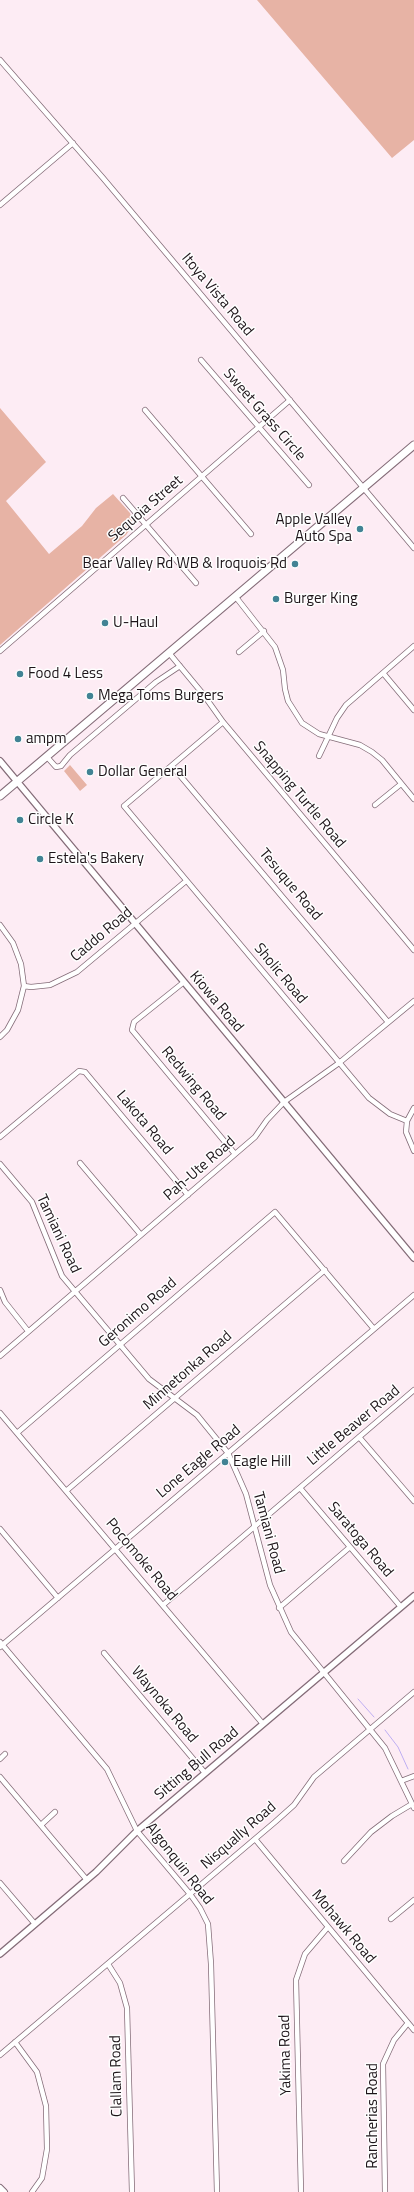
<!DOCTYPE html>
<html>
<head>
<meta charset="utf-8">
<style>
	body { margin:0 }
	canvas { display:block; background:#fdecf4 }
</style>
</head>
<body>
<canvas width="414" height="2192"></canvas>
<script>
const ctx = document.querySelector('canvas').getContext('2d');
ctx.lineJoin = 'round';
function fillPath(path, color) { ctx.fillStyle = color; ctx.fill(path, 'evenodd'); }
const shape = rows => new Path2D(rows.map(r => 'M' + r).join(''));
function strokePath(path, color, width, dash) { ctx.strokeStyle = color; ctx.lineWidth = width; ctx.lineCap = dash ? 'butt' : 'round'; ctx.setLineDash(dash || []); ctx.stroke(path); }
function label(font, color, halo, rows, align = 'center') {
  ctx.font = font + ' "Titillium Web",sans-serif'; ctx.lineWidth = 3; ctx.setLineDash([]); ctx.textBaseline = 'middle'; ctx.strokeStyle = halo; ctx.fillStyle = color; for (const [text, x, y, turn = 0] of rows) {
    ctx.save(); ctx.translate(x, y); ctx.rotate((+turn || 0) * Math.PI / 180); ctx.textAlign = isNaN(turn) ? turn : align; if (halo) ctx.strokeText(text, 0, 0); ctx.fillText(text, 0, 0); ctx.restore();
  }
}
const green = shape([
	[257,0,414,0,414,140,392,158],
	[0,408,46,462,6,501,49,554,82,526,96,508,113,494,130,513,132,521,131,528,126,535,0,645],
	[70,765,87,785,80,791,64,771]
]);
const stream = shape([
	[358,1699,374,1717],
	[385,1730,398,1747,408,1769]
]);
const minor = shape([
	[0,60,103,178,414,548],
	[0,205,73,143],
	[201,360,309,485],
	[145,410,251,534],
	[123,498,196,583],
	[235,596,275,647,283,670,285,689,288,701,302,723,319,734,360,745,372,752,382,760,414,799],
	[0,651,290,400],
	[239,652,264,631],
	[169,653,203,694,223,722,414,950],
	[383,673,414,710],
	[223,722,124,806,369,1098,390,1114,407,1121,406,1132,414,1151],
	[319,756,337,718,346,705,414,646],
	[47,757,56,767,61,766,70,755,156,682,180,666],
	[172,766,388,1022],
	[375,805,401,784],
	[0,925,13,943,21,964,24,986,18,1010,7,1030,0,1037],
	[184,982,134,1022,132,1030,235,1154],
	[24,986,31,987,50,985,77,972,186,881],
	[407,1121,414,1108],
	[0,1137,79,1071,85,1072,188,1195],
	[80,1163,141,1235],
	[0,1164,32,1202,62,1276,149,1379,197,1415,228,1453,246,1494,270,1585,291,1632,385,1748,414,1808],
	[0,1290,5,1302,28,1331],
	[0,1356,255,1137,267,1120,284,1102,339,1063,414,1001],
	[0,1413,263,1724],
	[17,1433,275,1212,374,1329],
	[359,1437,414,1501],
	[300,1488,401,1607],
	[66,1491,325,1270],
	[0,1529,58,1598],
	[163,1605,414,1390],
	[279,1608,350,1547],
	[0,1642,107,1769,137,1831,190,1894,200,1908,208,1924,211,1964,217,2192],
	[0,1647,414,1295],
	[104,1653,205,1773],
	[0,1759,5,1754],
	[0,1777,87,1880],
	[401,1781,414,1776],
	[41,1825,55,1812],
	[255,1839,414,2030],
	[344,1861,371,1832,392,1816,412,1804],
	[0,1883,35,1924],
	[391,1919,414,1900],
	[108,1964,120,1983,127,2008,132,2192],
	[15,2042,37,2072,46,2106,47,2149,42,2178,32,2192],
	[0,2055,275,1822,294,1805,314,1777,414,1692],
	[301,2192,296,1980,305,1954,328,1927],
	[385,2192,383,2064,394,2040,408,2023]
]);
const tertiary = shape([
	[0,761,414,1258],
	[0,1954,96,1872,137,1831,414,1596]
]);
const secondary = shape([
	[0,2188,4,2192]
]);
const primary = shape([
	[0,796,414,445]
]);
const markers = [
	[360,529,4,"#418394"],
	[295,564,4,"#418394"],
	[276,599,4,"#418394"],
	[105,623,4,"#418394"],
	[20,674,4,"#418394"],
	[90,696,4,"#418394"],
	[18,739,4,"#418394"],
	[90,772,4,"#418394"],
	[20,820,4,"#418394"],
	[40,859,4,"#418394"],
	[225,1462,4,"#418394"]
];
const streetNames = [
	["Itoya Vista Road",217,295,50],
	["Sweet Grass Circle",264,415,49],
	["Sequoia Street",146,509,-41],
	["Snapping Turtle Road",299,795,50],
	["Tesuque Road",290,885,50],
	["Caddo Road",102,935,-40],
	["Sholic Road",280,974,50],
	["Kiowa Road",216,1002,50],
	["Redwing Road",193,1084,50],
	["Lakota Road",144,1123,50],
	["Pah-Ute Road",200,1169,-41],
	["Tamiani Road",58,1234,65],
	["Geronimo Road",138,1313,-41],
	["Minnetonka Road",188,1371,-41],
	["Little Beaver Road",354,1426,-40],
	["Lone Eagle Road",199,1462,-40],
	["Tamiani Road",268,1533,75],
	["Saratoga Road",360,1540,50],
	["Pocomoke Road",141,1560,50],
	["Waynoka Road",164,1705,50],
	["Sitting Bull Road",197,1764,-40],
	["Nisqually Road",239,1836,-41],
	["Algonquin Road",179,1864,52],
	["Mohawk Road",343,1927,50],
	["Yakima Road",286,2055,-91],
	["Clallam Road",117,2076,-91],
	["Rancherias Road",373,2116,-90]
];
const poiNames = [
	["Apple Valley",352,520,"right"],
	["Auto Spa",352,537,"right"],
	["Bear Valley Rd WB & Iroquois Rd",287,564,"right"],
	["Burger King",284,599],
	["U-Haul",113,623],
	["Food 4 Less",28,674],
	["Mega Toms Burgers",98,696],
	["ampm",26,739],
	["Dollar General",98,772],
	["Circle K",28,820],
	["Estela's Bakery",48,859],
	["Eagle Hill",233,1462]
];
fillPath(green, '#e7b3a5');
strokePath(stream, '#beaef2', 1);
strokePath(minor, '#846c78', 6);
strokePath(tertiary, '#846c78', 8);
strokePath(secondary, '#846c78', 8);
strokePath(primary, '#846c78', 9);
strokePath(minor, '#fff', 4.5);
strokePath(tertiary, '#fff', 5.5);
strokePath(secondary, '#fff', 6);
strokePath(primary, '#fff', 7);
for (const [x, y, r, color] of markers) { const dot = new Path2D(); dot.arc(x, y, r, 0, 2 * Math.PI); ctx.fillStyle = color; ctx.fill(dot); strokePath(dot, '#fefefe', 1.5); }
label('15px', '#1d1419', '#fefefe', streetNames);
label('15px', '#1d1419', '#fefefe', poiNames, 'left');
</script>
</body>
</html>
